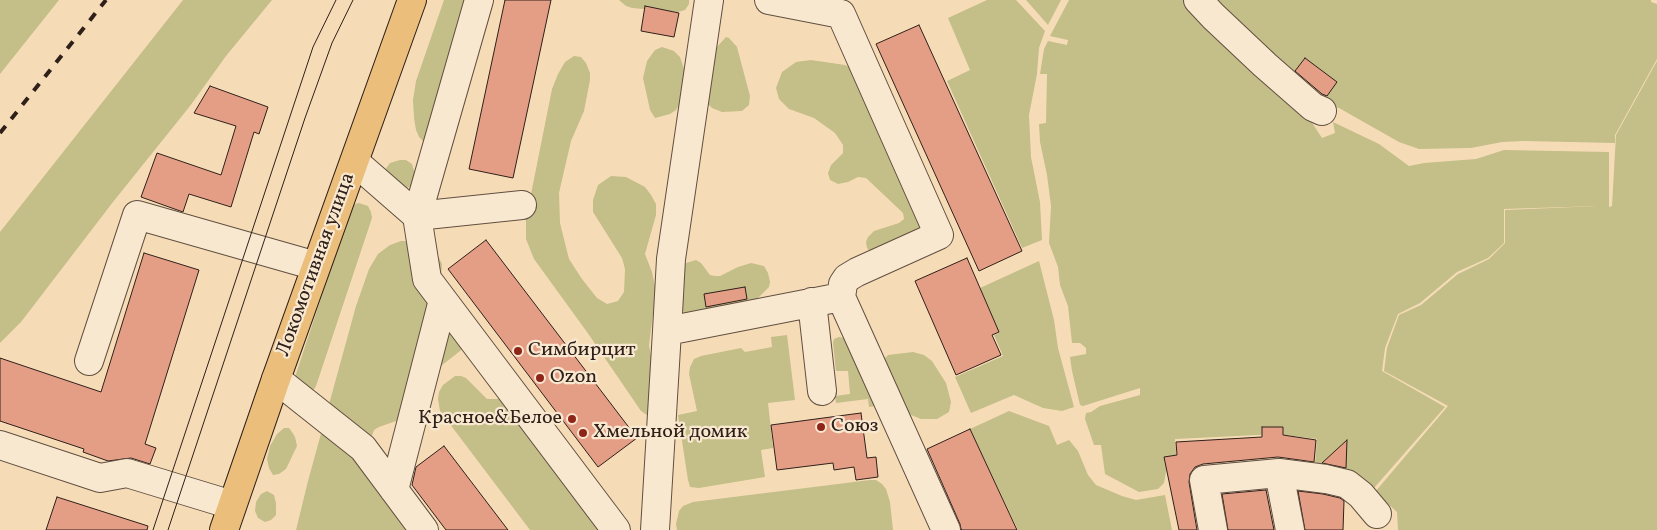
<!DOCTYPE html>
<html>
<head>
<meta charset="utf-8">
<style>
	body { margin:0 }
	canvas { display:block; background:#f6dcb6 }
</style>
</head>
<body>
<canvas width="1657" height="530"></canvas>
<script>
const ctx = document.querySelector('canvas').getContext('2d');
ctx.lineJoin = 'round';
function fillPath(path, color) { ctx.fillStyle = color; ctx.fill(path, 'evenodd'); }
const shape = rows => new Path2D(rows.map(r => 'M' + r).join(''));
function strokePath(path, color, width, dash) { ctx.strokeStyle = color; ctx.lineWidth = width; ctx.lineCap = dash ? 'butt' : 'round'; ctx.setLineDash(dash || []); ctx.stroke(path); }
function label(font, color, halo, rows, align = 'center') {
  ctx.font = font + ' Vollkorn,serif'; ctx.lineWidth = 4.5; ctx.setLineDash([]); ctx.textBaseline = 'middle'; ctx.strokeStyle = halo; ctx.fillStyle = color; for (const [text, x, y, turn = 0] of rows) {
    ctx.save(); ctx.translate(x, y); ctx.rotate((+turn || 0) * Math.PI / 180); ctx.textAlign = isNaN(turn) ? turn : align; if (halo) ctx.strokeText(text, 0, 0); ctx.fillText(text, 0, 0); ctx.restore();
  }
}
const green = shape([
	[0,0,59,0,0,74],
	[183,0,272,0,226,56,190,106,113,202,21,322,0,343,0,232],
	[444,0,474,0,431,142,423,141,419,137,416,130,414,118,413,100,416,81],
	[619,0,689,0,689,4,685,10,678,12,632,8,626,6],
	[987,0,1016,0,1045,31,1039,48,1037,74,1029,115,1031,157,1040,202,1042,240,1022,248,947,81,970,70,948,18],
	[1026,0,1061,0,1048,25],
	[1069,0,1189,0,1303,109,1322,138,1335,133,1333,122,1379,144,1409,166,1424,163,1476,159,1504,150,1609,152,1609,207,1612,206,1616,135,1657,61,1657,530,1398,530,1397,512,1375,492,1448,406,1384,371,1387,348,1399,315,1421,305,1458,274,1489,259,1505,243,1505,210,1598,206,1504,209,1504,243,1488,258,1457,272,1420,303,1398,314,1385,348,1382,371,1445,407,1374,488,1332,477,1320,464,1315,464,1317,439,1278,434,1175,439,1177,464,1167,466,1164,483,1158,489,1139,492,1105,474,1101,445,1094,445,1085,419,1086,413,1091,412,1100,406,1140,395,1140,388,1083,406,1080,405,1072,371,1070,357,1086,354,1086,348,1080,343,1072,343,1068,306,1060,285,1058,267,1049,243,1051,206,1047,175,1040,142,1039,124,1046,123,1047,74,1040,74,1044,49,1048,41,1067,45,1068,40,1050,36],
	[1210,0,1651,0,1651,2,1657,4,1657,59,1615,135,1615,143,1524,141,1502,142,1471,148,1419,149,1399,142,1339,108,1321,103],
	[726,37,729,38,737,47,750,96,749,105,742,111,722,112,712,108,708,104,705,97,716,48],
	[662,47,674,51,680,57,684,69,684,81,680,103,676,110,670,114,655,118,650,110,643,78,647,61,655,50],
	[574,56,581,57,586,63,590,73,590,80,584,111,571,141,559,193,560,223,569,259,582,279,597,298,607,304,618,301,624,292,625,269,622,258,593,212,593,200,598,185,611,176,626,177,645,187,651,195,656,204,656,215,645,254,652,272,656,291,649,345,656,384,651,418,641,411,587,332,534,259,526,239,526,219,552,89,558,74,565,62],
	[811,60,845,65,852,68,929,229,872,254,867,248,866,242,868,237,874,231,899,223,904,219,903,213,866,178,858,177,848,182,838,184,830,180,828,173,831,165,843,153,843,145,835,133,814,118,789,109,779,99,776,88,782,72,796,62],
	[400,160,406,160,412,164,415,174,415,180,411,186,405,189,384,171,390,163],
	[359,203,368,206,371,212,372,218,316,386,311,394,295,377,350,210,355,204],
	[401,241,411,241,436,252,442,264,441,276,402,417,396,421,379,427,374,430,370,441,418,530,296,530,308,481,356,306,369,269,378,254,390,245],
	[696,260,701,263,710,275,715,276,720,276,738,267,751,263,764,266,768,273,770,282,769,287,757,299,732,310,686,314,680,308,682,268,686,263],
	[1039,261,1054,320,1058,348,1074,407,1062,411,1043,408,1014,395,971,413,955,377,1003,356,994,335,999,333,980,288],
	[449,319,469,344,432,373],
	[787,335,795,400,768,403,773,448,761,450,765,477,699,488,690,487,688,480,678,415,697,411,689,374,690,367,694,359,701,356,741,348,745,352,772,347,771,337],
	[839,337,845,338,876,406,869,407,868,399,836,403,835,396,850,394,848,371,836,371,833,343,834,339],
	[913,352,924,355,932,361,946,383,951,402,949,412,937,419,921,419,911,415,898,407,881,362,888,355],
	[455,376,461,376,466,378,487,399,504,399,612,530,530,530,440,411,438,399,439,392,443,385],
	[1009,411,1049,426,1057,445,1069,440,1078,451,1088,475,1096,485,1122,496,1136,500,1165,495,1172,530,1018,530,970,429],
	[284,428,289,428,292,432,295,437,297,446,286,469,279,474,273,475,269,468,267,459,270,446,277,434],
	[870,480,876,480,882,484,886,489,890,502,893,530,677,530,676,524,679,511,683,506,693,502],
	[267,491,274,495,276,503,276,515,271,520,265,522,258,518,255,511,256,502,261,494]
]);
const building = shape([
	[505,0,551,0,513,178,469,169,505,0],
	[645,6,679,13,674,37,641,31,645,6],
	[919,25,1022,251,979,271,876,44,919,25],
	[1305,58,1337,82,1327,96,1322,94,1295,71,1305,58],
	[210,86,268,107,259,134,254,132,231,207,189,194,183,212,141,197,157,153,221,175,236,126,194,113,210,86],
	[486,240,637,438,598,467,448,269,486,240],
	[144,253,199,270,145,444,156,448,150,464,131,458,108,461,83,452,84,449,0,421,0,358,101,392,144,253],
	[967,258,999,332,992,335,1001,355,956,375,915,281,967,258],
	[745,287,747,299,706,307,704,294,745,287],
	[861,413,867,458,876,457,878,477,856,480,854,467,834,470,833,463,777,470,771,425,861,413],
	[1262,427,1283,427,1283,435,1316,440,1314,462,1278,457,1203,464,1195,467,1190,474,1189,482,1197,530,1179,530,1164,457,1177,455,1176,442,1262,437,1262,427],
	[970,429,1017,530,962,530,961,529,960,524,927,449,970,429],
	[1347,440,1346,468,1322,463,1347,440],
	[444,446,508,530,446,530,412,485,416,467,444,446],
	[1266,490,1274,530,1228,530,1222,494,1266,490],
	[1298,491,1323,494,1340,498,1344,501,1343,530,1305,530,1298,491],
	[57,497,148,526,147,530,46,530,57,497]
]);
const minor = shape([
	[769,0,841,14,939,235,857,272,847,278,843,284,841,297],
	[1198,0,1213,16,1265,65,1313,107,1322,111],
	[355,162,417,216,479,0],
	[522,205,417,216,427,279,616,530],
	[812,302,822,391],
	[667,331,671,259,709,0],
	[89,361,137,215,316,266],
	[276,379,363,448,424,530],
	[0,445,100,478,127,473,232,505],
	[1279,473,1326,479,1347,484,1361,495,1377,514],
	[394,490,443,300],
	[655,530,667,331,841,297,946,530],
	[1213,530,1204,480,1279,473,1290,530]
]);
const major = shape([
	[224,530,276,379,412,0]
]);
const tram = shape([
	[153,530,313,47,336,0],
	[168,530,305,118,332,43,353,0]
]);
const rail = shape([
	[0,133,106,0]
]);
const markers = [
	[518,351,5,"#8f2418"],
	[540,378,5,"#8f2418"],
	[572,419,5,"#8f2418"],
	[821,427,5,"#8f2418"],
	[583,433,5,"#8f2418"]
];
const streetNames = [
	["Локомотивная улица",317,265,-70]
];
const poiNames = [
	["Симбирцит",528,351],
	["Ozon",550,378],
	["Красное&Белое",562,419,"right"],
	["Союз",831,427],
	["Хмельной домик",593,433]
];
fillPath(green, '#c4be88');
fillPath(building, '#e59e86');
strokePath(building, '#2f201a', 1);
strokePath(minor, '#614f41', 30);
strokePath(major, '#2f201a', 30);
strokePath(minor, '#f9e8d0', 28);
strokePath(major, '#ebbe7b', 28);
strokePath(tram, '#2f201a', 1);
strokePath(rail, '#2f201a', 4, [9, 9]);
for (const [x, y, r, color] of markers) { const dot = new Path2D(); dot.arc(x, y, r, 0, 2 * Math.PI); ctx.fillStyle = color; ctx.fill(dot); strokePath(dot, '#f9e8d0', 2); }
label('20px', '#2f201a', '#f9e8d0', streetNames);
label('20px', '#2f201a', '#f9e8d0', poiNames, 'left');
</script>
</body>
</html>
